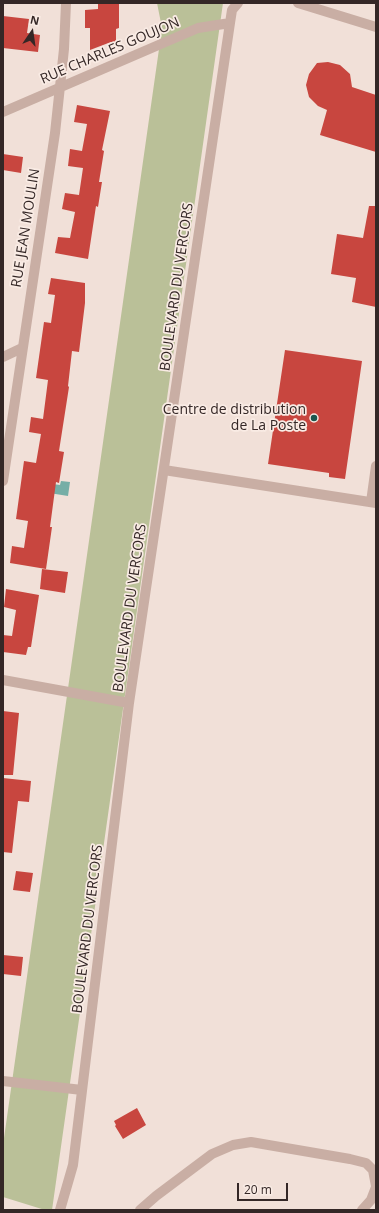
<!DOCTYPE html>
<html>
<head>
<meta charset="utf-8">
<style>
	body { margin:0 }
	#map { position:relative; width:379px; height:1213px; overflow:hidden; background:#f1e0d8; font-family:"Open Sans",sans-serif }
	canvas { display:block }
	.frame { position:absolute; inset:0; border:4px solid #342726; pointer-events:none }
	.north { position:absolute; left:12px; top:12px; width:40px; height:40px; -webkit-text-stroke:3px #f9ebe4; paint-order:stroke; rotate:13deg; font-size:11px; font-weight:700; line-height:16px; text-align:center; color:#342726 }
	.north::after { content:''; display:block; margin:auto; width:14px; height:18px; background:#342726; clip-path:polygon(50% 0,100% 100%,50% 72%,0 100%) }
	.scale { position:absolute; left:237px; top:1183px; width:51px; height:18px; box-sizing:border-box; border:2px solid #342726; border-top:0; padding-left:5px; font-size:12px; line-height:14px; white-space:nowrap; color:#342726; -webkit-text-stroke:3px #f9ebe4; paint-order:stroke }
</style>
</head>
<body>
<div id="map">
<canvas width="379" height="1213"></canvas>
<div class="frame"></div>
<div class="north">N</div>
<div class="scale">20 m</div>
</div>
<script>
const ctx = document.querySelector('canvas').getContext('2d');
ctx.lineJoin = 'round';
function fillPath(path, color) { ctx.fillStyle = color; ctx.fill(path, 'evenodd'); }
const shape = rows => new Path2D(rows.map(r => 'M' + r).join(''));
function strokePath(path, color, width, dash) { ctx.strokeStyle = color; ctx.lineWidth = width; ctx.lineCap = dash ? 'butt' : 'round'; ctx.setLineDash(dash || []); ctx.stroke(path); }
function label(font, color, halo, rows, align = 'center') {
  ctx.font = font + ' "Open Sans",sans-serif'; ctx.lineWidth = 3.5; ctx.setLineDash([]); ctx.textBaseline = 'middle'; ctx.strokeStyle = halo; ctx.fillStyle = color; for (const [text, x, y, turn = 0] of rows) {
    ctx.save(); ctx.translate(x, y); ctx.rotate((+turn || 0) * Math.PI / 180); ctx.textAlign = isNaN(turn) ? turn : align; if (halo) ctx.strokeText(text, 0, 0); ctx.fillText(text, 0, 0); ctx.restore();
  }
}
const green = shape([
	[157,3,223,3,52,1210,45,1210,3,1197,3,1145,162,28]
]);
const water = shape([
	[61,481,70,482,68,496,43,492,45,483,60,485]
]);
const building = shape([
	[98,3,119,3,119,28,116,29,116,42,111,42,90,50,90,28,85,28,85,10,98,9],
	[3,16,29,19,27,33,40,35,38,52,3,48],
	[328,62,340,65,350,74,352,87,376,95,376,152,320,135,327,110,318,106,309,97,306,85,309,74,317,63],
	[77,105,110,111,102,150,104,151,99,182,102,182,98,207,96,206,88,259,55,253,58,237,70,238,75,212,62,209,65,193,79,195,83,168,68,166,70,149,82,151,87,124,74,122],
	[3,154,23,157,21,173,3,170],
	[369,206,376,206,376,307,352,302,356,278,331,274,337,234,363,238],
	[51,278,85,283,85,303,79,352,72,351,68,386,69,387,59,451,64,452,59,483,56,482,50,527,52,527,46,569,10,563,12,546,24,548,28,521,16,519,24,461,36,463,41,434,29,432,31,417,43,419,48,380,36,378,44,322,51,323,55,295,48,294],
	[285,350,362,361,345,479,329,477,329,473,268,464],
	[42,569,68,572,65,593,40,589],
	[6,589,39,595,31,647,28,647,26,655,3,652,3,635,12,636,16,610,4,607],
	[3,711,19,713,13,775,3,775],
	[3,778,31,781,29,802,18,801,12,853,3,852],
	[16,871,33,873,30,892,13,890],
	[3,955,23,957,21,976,3,974],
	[137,1108,146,1125,123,1139,115,1126,116,1125,114,1121]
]);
const minor = shape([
	[298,3,376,27],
	[3,112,198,28,230,23],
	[3,357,22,348],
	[164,470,376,503],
	[3,481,55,133,64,49,66,3],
	[371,502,376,466],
	[3,680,129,703],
	[3,1081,82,1090],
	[60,1210,73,1165,129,703,230,23,232,10,238,3],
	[140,1210,156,1196,212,1154,233,1145,251,1142,350,1159,366,1163,373,1170,376,1186],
	[362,1210,371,1200,376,1187]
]);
const markers = [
	[314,418,4,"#1b564e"]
];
const streetNames = [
	["RUE CHARLES GOUJON",110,51,-23],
	["RUE JEAN MOULIN",26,228,-81],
	["BOULEVARD DU VERCORS",177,287,-82],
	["BOULEVARD DU VERCORS",130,608,-82],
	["BOULEVARD DU VERCORS",88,929,-83]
];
const poiNames = [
	["Centre de distribution",306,410],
	["de La Poste",306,426]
];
fillPath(green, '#bac098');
fillPath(water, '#76aea6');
fillPath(building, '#c8463f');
strokePath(minor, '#c9aea4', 10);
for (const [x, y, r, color] of markers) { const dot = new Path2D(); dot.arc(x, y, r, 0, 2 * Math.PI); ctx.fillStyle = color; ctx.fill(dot); strokePath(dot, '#f9ebe4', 1.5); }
label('14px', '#342726', '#f9ebe4', streetNames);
label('14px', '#342726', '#f9ebe4', poiNames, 'right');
</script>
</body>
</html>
